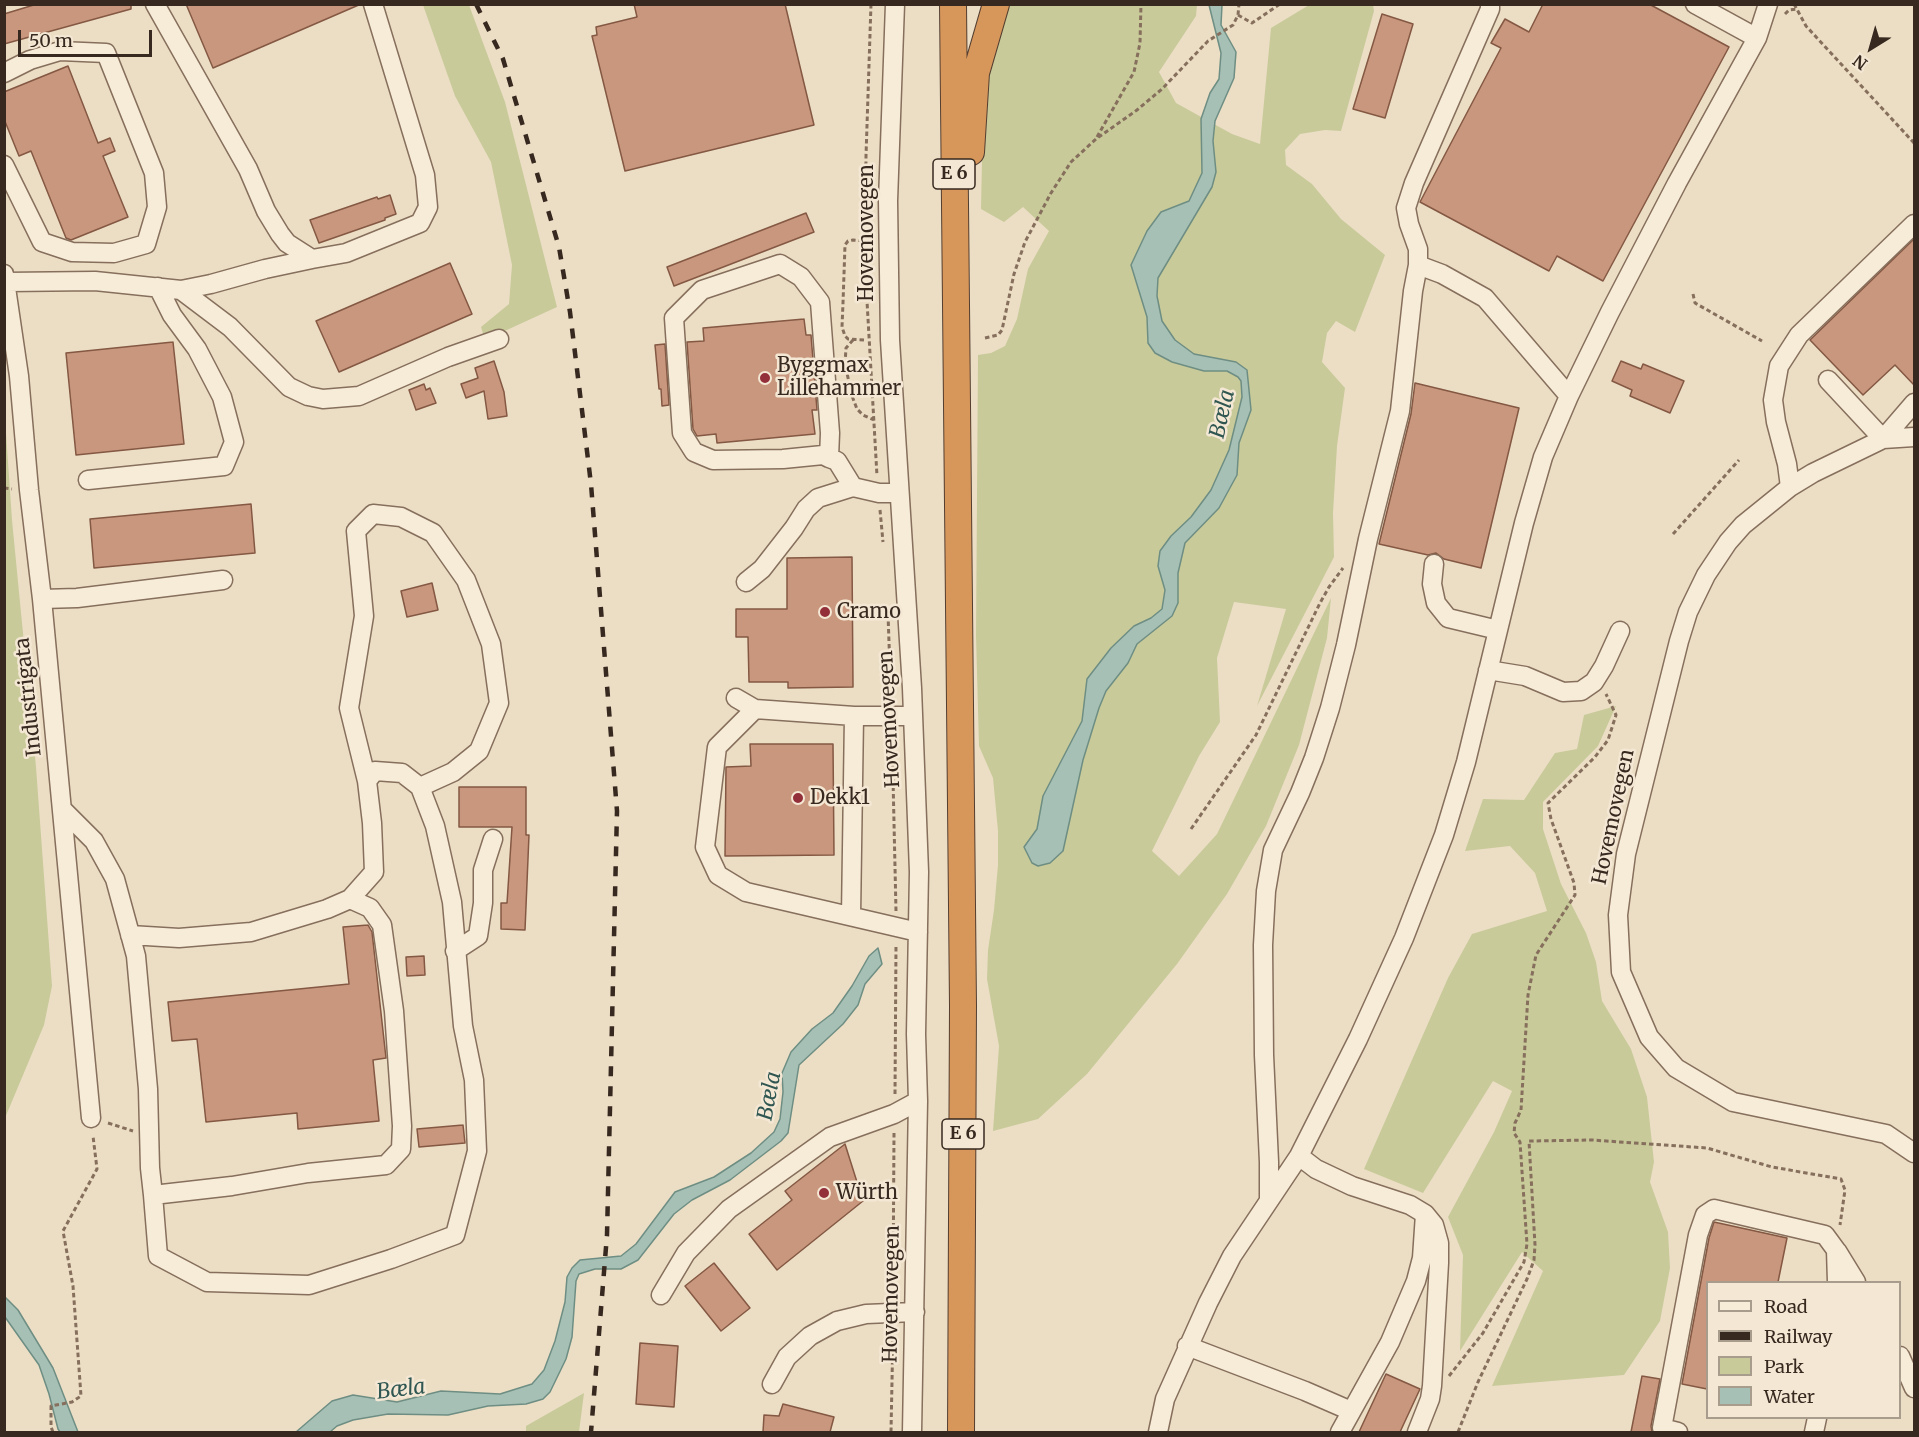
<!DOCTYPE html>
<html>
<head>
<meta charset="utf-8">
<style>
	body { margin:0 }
	#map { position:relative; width:1919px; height:1437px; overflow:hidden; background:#ecdec5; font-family:Merriweather,serif }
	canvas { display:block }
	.frame { position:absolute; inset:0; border:6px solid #37291f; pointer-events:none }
	.legend { position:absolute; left:1706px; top:1281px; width:195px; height:138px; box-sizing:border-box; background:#f4e8d5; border:2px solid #a89c8c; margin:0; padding:8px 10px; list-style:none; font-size:18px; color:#37291f }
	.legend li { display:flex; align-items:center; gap:12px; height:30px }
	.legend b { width:30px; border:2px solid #a89c8c }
	.north { position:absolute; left:1841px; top:18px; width:60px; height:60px; -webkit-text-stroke:4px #f4e8d5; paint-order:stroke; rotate:217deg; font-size:16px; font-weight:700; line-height:24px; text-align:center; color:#37291f }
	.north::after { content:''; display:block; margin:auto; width:21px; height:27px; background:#37291f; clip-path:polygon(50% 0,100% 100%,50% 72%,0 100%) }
	.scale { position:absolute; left:18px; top:30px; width:134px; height:27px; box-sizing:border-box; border:3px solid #37291f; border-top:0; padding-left:8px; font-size:18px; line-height:21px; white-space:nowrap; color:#37291f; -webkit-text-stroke:4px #f4e8d5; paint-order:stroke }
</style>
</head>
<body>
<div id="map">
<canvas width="1919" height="1437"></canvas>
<div class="frame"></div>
<ul class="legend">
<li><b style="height:8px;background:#f7ecd8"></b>Road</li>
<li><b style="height:8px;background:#37291f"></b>Railway</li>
<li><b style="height:16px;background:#c8ca9a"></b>Park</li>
<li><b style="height:16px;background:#a7c0b6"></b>Water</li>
</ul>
<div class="north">N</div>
<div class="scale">50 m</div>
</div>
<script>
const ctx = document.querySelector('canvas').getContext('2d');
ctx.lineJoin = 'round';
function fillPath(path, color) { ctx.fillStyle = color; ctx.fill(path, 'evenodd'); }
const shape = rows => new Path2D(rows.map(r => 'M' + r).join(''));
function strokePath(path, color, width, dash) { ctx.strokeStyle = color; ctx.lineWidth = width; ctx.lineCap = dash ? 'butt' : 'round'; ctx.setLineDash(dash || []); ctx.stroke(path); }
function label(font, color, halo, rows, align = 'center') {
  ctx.font = font + ' Merriweather,serif'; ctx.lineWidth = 5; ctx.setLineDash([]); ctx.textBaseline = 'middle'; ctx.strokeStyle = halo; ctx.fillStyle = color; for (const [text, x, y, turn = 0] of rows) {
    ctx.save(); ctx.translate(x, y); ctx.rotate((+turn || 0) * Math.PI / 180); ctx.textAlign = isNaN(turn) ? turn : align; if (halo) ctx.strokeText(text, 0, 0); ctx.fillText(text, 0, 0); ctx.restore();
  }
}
const green = shape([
	[423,5,469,5,505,102,557,307,485,340,481,327,509,304,512,265,491,162,455,96],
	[1006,5,1197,5,1196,16,1159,72,1176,103,1232,134,1260,144,1271,28,1309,5,1373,5,1374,11,1341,131,1325,130,1300,134,1285,150,1286,165,1312,184,1341,219,1385,255,1355,332,1336,321,1327,333,1322,362,1345,388,1337,446,1333,513,1334,557,1257,706,1286,609,1234,602,1217,658,1220,722,1199,756,1152,851,1179,876,1217,834,1331,598,1327,638,1299,745,1266,826,1227,894,1177,964,1087,1074,1038,1119,993,1131,999,1046,987,979,988,950,994,910,998,865,998,831,993,778,979,746,976,636,978,355,991,353,1005,346,1017,319,1028,269,1049,231,1023,207,1004,222,981,209,983,109,987,54],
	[4,404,12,520,36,767,52,986,44,1025,5,1118],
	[1616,706,1598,746,1543,802,1543,829,1561,884,1586,933,1596,962,1602,1001,1631,1049,1647,1097,1654,1162,1650,1182,1668,1232,1670,1268,1660,1321,1624,1375,1492,1386,1543,1271,1522,1252,1460,1351,1463,1255,1448,1217,1494,1132,1512,1091,1493,1081,1423,1193,1364,1169,1448,978,1472,934,1547,911,1535,873,1510,846,1465,851,1483,799,1524,800,1555,753,1577,749,1584,715],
	[584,1393,579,1432,526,1432,526,1426]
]);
const water = shape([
	[1209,5,1222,5,1221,25,1236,52,1234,78,1215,121,1213,141,1216,172,1212,187,1158,278,1157,296,1162,321,1175,340,1194,354,1236,362,1247,370,1251,410,1239,443,1237,475,1219,508,1185,543,1178,573,1178,603,1172,616,1137,644,1128,663,1106,691,1099,708,1083,760,1063,851,1050,863,1038,866,1032,863,1024,847,1037,829,1043,796,1082,721,1087,679,1111,648,1134,626,1151,618,1162,609,1165,590,1158,566,1160,551,1171,536,1191,517,1211,490,1229,450,1242,397,1241,381,1238,377,1227,371,1204,371,1172,362,1155,353,1148,343,1147,317,1131,265,1147,231,1161,212,1189,201,1202,173,1201,119,1210,93,1219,79,1221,53,1209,5],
	[878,948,882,964,865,984,858,1005,843,1024,799,1065,788,1133,781,1141,730,1180,692,1200,674,1214,638,1260,621,1269,595,1269,579,1274,576,1281,572,1337,566,1359,550,1392,543,1399,526,1404,488,1406,448,1415,388,1414,353,1420,337,1426,330,1432,296,1432,332,1401,353,1395,397,1402,441,1391,500,1394,532,1384,544,1370,555,1341,565,1302,567,1277,572,1268,580,1260,621,1256,636,1244,675,1192,714,1177,751,1153,774,1132,780,1119,783,1092,782,1073,791,1052,812,1029,833,1013,852,986,869,956,878,948],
	[5,1297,18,1310,53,1368,78,1432,60,1432,58,1429,49,1394,39,1365,5,1317,5,1297]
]);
const building = shape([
	[37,4,131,4,131,9,4,44,4,14,37,4],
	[186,4,361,4,213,68,186,4],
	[634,4,785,4,814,125,625,171,592,36,597,35,596,27,637,17,634,4],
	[1543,4,1649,4,1729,47,1603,281,1557,256,1549,271,1420,202,1501,48,1491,43,1505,19,1529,32,1543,4],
	[1382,14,1413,24,1385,118,1353,109,1382,14],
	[68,66,98,143,110,138,115,151,103,156,128,217,71,240,66,238,31,151,19,156,4,119,4,92,68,66],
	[390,195,396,214,385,218,385,220,319,243,310,220,377,197,378,199,390,195],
	[806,213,814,232,674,286,667,267,806,213],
	[1914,239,1914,385,1895,365,1863,395,1810,340,1914,239],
	[450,263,472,314,339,372,316,321,450,263],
	[804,319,806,335,811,335,817,410,812,410,815,434,717,443,716,434,697,436,693,429,687,342,704,341,703,328,804,319],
	[173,342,184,444,76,455,66,353,173,342],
	[665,344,669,405,662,406,661,389,659,389,655,345,665,344],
	[494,361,504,392,507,416,488,419,484,391,466,398,461,384,478,378,475,368,494,361],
	[1621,361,1641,369,1643,364,1684,381,1670,413,1630,396,1632,390,1612,381,1621,361],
	[1415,383,1519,408,1481,568,1444,559,1436,553,1428,555,1379,544,1411,414,1415,383],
	[424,384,426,390,430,388,436,403,416,410,409,390,424,384],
	[251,504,255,553,94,568,90,519,251,504],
	[852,557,853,687,788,688,788,682,749,682,748,637,736,637,736,609,787,609,787,558,852,557],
	[432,583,438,610,407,617,401,591,432,583],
	[750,744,833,744,834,855,725,856,726,767,751,766,750,744],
	[459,787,526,787,526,835,529,835,525,930,501,929,501,903,507,903,512,827,459,827,459,787],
	[368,925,372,932,386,1058,373,1060,379,1121,298,1129,297,1113,206,1122,197,1039,172,1041,168,1002,349,984,343,927,368,925],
	[424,956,425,975,407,976,406,957,424,956],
	[463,1125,465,1143,419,1147,417,1129,463,1125],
	[845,1144,863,1201,777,1270,749,1234,792,1200,785,1191,845,1144],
	[1714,1222,1787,1238,1778,1282,1707,1282,1707,1389,1682,1384,1709,1238,1714,1222],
	[714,1263,750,1308,721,1331,685,1286,714,1263],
	[640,1343,678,1346,674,1407,636,1404,640,1343],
	[1386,1374,1420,1389,1400,1432,1359,1432,1386,1374],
	[1642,1376,1660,1379,1651,1426,1652,1432,1631,1432,1642,1376],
	[783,1404,834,1417,830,1432,763,1432,764,1415,779,1416,783,1404]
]);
const path = shape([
	[871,4,866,156,865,266,877,476],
	[1794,4,1806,26,1914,143],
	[1785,14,1789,10,1797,9],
	[1238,15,1252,23,1280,4],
	[1097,137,1134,72,1140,43,1141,4],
	[1693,294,1695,303,1762,341],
	[985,338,998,335,1002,330,1014,274,1025,242,1051,193,1071,162,1096,139,1137,110,1162,89,1208,41,1233,25,1238,15,1239,4],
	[853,340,846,348,845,364,852,396,857,409,863,415,874,420],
	[864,340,848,339,845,336,842,327,843,303,845,245,848,241,853,240,866,241],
	[4,488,12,489],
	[880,510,883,542],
	[1673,534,1739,460],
	[888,614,891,698],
	[892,734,896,911],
	[1191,829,1256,735,1320,603,1329,587,1343,568],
	[895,1094,896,944],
	[108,1123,133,1131],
	[893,1295,894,1133],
	[1449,1376,1483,1333,1524,1262,1527,1244,1520,1142,1514,1133,1515,1123,1521,1110,1528,995,1536,955,1575,895,1574,883,1551,819,1548,803,1595,757,1608,740,1616,715,1606,694],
	[53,1432,51,1427,51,1406,72,1402,81,1396,73,1286,63,1231,97,1169,93,1136],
	[891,1432,893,1331],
	[1458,1432,1478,1382,1527,1279,1534,1260,1535,1245,1529,1141,1592,1140,1707,1148,1772,1167,1841,1179,1845,1190,1840,1225]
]);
const minor = shape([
	[155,4,248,169,266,211,280,234,287,243,312,259,346,253,420,223,428,207,425,175,373,4],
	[895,4,888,201,890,340,912,688,919,872,916,1034,918,1101,912,1432],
	[1695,4,1757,38],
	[4,73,30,60,60,51,106,53,154,173,157,207,146,244,114,253,72,252,42,242,4,165],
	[1418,265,1442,274,1485,298,1569,396],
	[4,274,19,376,29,490,42,599,91,1118],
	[7,282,95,281,181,290,230,327,289,387,308,396,323,399,359,396,448,357,499,339],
	[181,290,211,284,265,269,312,259],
	[1828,380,1883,439],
	[1914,437,1883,439,1813,473,1790,487,1743,525,1728,542,1706,575,1688,612,1679,641,1626,854,1618,915,1621,972,1649,1037,1676,1068,1733,1102,1886,1134,1914,1153],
	[1883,439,1914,403],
	[829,458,830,433,820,302,801,277,780,264,702,290,674,318,682,433,694,452,713,460,783,459,823,455,829,458,837,461,853,487,879,493,899,493],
	[88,480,224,466,234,442,222,397,197,349,172,315,158,287],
	[1790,487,1787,464,1776,422,1773,400,1779,366,1799,335,1914,224],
	[1434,564,1432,584,1436,603,1448,618,1498,630],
	[746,582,762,569,794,528,806,509,818,498,853,487],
	[42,599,77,598,223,580],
	[1488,670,1525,676,1563,692,1581,691,1594,682,1604,666,1620,631],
	[736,698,755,709,854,716,913,716],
	[755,709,717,747,705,847,718,875,746,892,918,932],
	[367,781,349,708,364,616,356,531,373,514,401,517,433,533,466,580,491,644,499,703,479,751,453,772,420,787],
	[63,810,94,841,115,879,136,956,148,1089,150,1168,153,1195,232,1186,308,1173,386,1165,401,1149,402,1126,394,1011,382,925,370,908,350,899],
	[851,916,854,716],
	[130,935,179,938,251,932,327,909,350,899,374,872,372,823,367,781,375,771,402,773,420,787,435,826,452,902,463,1026,474,1080,477,1151,455,1235,391,1259,309,1285,207,1282,158,1256,153,1195],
	[455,951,478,936,483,903,483,870,493,839],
	[1299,1156,1316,1169,1352,1186,1410,1205,1425,1214,1434,1225,1439,1243,1439,1263,1432,1386,1430,1399,1417,1432],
	[1269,1201,1269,1162,1264,1055,1263,945,1266,891,1273,850,1300,793,1314,758,1330,708,1346,645,1368,539,1400,411,1413,291,1418,265,1418,249,1409,224,1406,208,1414,183,1490,9,1490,4],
	[1837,1251,1856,1282],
	[661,1295,686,1253,729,1209,830,1137,894,1114,918,1101],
	[1187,1346,1305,1391,1351,1411],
	[1900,1356,1914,1388],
	[772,1384,787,1357,810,1336,837,1321,866,1314,915,1312],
	[1158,1432,1165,1399,1208,1303,1232,1256,1299,1156,1358,1039,1404,938,1444,835,1466,762,1524,523,1543,457,1569,396,1610,312,1677,183,1757,38,1768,4],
	[1340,1432,1390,1342,1416,1281,1422,1258,1425,1214],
	[1678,1432,1662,1428,1698,1235,1705,1215,1714,1209,1825,1235,1836,1250,1837,1282],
	[1814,1432,1817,1418]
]);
const highway = shape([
	[953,4,963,1006,961,1432],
	[971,152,976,73,996,4]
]);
const rail = shape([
	[476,4,503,59,559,247,570,312,591,484,617,811,607,1235,591,1432]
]);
const markers = [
	[765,378,6,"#932f38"],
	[825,612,6,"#932f38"],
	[798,798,6,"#932f38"],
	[824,1193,6,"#932f38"]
];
const shields = [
	[954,174,42],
	[963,1134,42]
];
const shieldNames = [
	["E 6",954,174],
	["E 6",963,1134]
];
const streetNames = [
	["Hovemovegen",867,233,-90],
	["Industrigata",29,697,-96],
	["Hovemovegen",890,719,-93],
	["Hovemovegen",1614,817,-78],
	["Hovemovegen",892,1294,-89]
];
const poiNames = [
	["Byggmax",777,366],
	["Lillehammer",777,389],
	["Cramo",837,612],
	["Dekk1",810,798],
	["Würth",836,1193]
];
const waterNames = [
	["Bæla",1223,414,-77],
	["Bæla",770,1096,-79],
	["Bæla",401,1390,-7]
];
fillPath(green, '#c8ca9a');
fillPath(water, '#a7c0b6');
strokePath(water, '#6e8e83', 1.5);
fillPath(building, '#c8977d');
strokePath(building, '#845843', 1.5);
strokePath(minor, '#866f5c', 21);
strokePath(highway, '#543e30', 28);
strokePath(path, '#866f5c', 3, [4.5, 3]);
strokePath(minor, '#f7ecd8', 18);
strokePath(highway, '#d7975b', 26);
strokePath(rail, '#37291f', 4.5, [10, 10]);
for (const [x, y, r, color] of markers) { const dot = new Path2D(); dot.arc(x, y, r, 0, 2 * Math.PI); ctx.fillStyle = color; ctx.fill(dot); strokePath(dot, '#f4e8d5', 2); }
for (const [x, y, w] of shields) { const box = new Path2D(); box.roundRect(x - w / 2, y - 15, w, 30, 4.5); ctx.fillStyle = '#f4e8d5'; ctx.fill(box); strokePath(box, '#37291f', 1.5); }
label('bold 18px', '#37291f', null, shieldNames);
label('20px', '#37291f', '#f4e8d5', streetNames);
label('20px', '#37291f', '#f4e8d5', poiNames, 'left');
label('italic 21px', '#2f5651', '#f4e8d5', waterNames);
</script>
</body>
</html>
